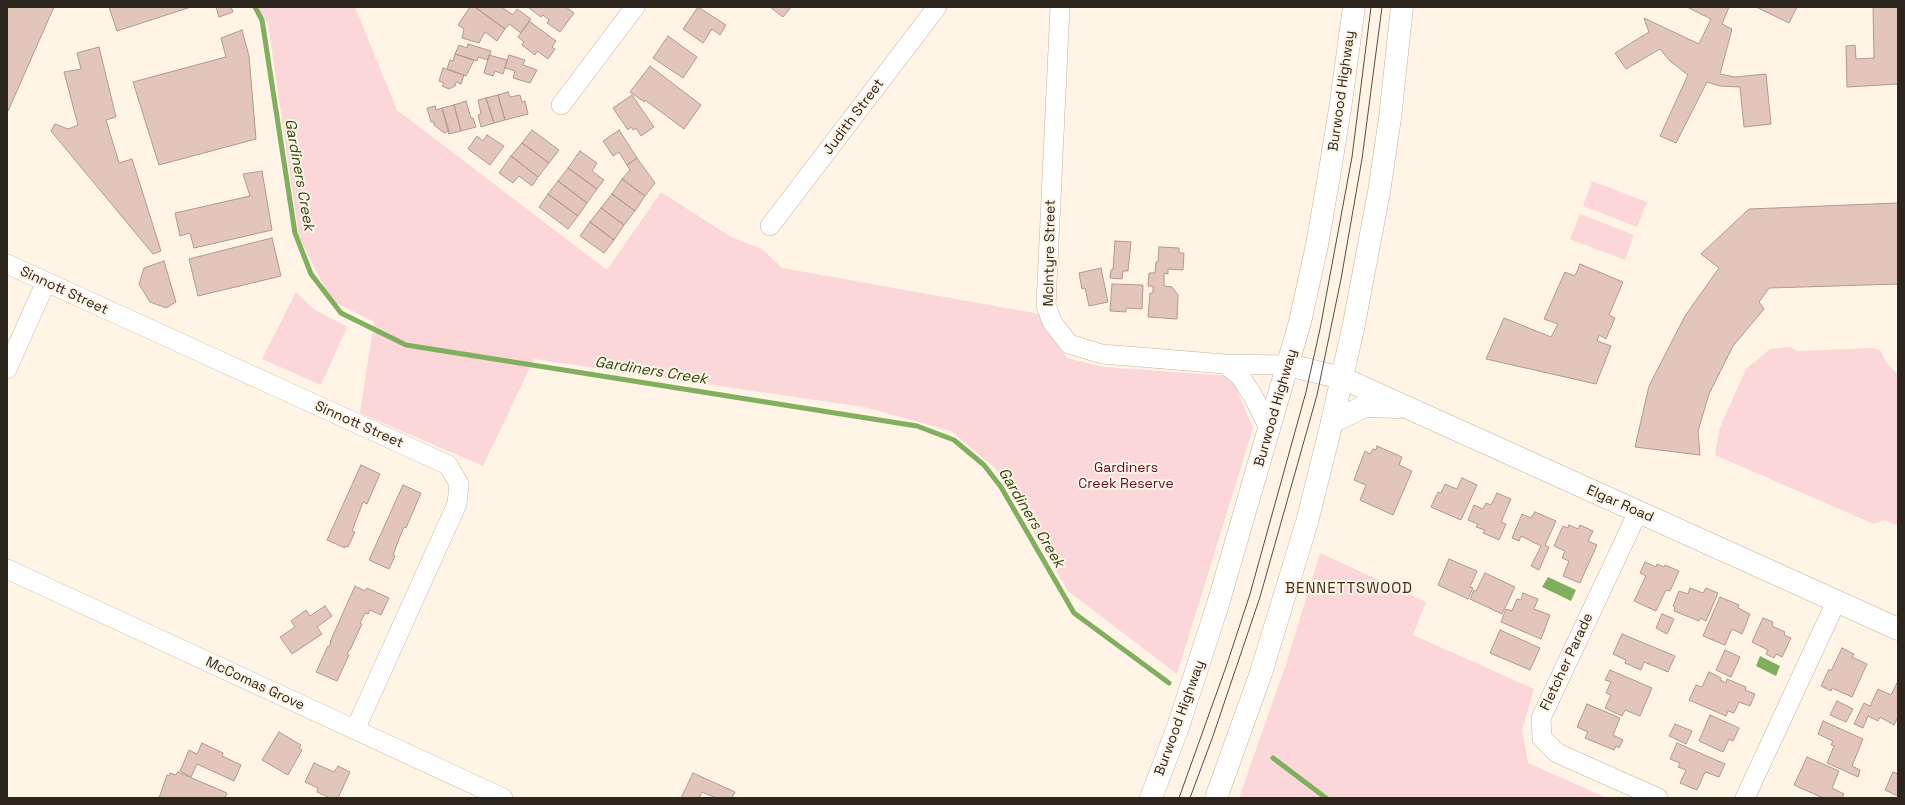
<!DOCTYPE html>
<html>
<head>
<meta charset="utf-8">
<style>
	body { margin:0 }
	#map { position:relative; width:1905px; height:805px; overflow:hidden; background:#fff4e6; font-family:"Space Grotesk",sans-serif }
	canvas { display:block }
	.frame { position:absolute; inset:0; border:8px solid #2c251d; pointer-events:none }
</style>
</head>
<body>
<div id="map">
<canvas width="1905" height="805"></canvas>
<div class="frame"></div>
</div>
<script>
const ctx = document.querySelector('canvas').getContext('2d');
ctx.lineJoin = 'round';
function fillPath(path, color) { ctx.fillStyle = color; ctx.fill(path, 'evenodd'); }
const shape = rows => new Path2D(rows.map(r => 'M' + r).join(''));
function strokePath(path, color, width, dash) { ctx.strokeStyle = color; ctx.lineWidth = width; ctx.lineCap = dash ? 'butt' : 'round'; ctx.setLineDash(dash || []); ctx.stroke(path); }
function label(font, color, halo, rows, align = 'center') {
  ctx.font = font + ' "Space Grotesk",sans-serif'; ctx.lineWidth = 4; ctx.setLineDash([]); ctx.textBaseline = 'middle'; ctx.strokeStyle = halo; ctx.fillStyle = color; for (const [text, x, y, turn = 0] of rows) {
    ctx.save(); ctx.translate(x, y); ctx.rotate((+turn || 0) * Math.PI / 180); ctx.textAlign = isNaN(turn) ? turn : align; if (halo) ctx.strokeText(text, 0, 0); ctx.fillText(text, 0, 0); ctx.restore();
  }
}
const green = shape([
	[255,7,355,7,397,110,607,270,661,192,731,237,762,249,782,268,1040,314,1067,358,1104,367,1231,376,1253,428,1177,674,1068,591,996,469,951,431,864,407,534,359,483,466,360,413,374,322,331,300,299,237,268,24],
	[1592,181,1647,202,1637,227,1583,206],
	[1580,214,1634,235,1625,260,1570,239],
	[296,292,314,309,347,327,321,385,262,359],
	[1790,347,1797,351,1874,348,1880,350,1886,362,1898,375,1898,526,1884,520,1874,524,1715,455,1720,427,1746,369,1770,349],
	[1320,553,1426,602,1413,635,1534,689,1522,730,1528,763,1607,798,1239,798,1286,664]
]);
const water = shape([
	[1548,577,1576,590,1571,601,1542,587],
	[1760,656,1780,666,1776,676,1756,666]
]);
const stream = shape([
	[255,7,262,20,295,233,311,274,341,313,406,345,917,426,954,440,984,465,1001,487,1074,613,1169,683],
	[1273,758,1326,798]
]);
const building = shape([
	[7,7,54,7,8,111,7,111,7,7],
	[109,7,191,7,117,31,109,7],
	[216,7,231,7,233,12,219,17,216,7],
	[470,7,475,7,505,29,497,41,485,32,479,43,462,38,464,29,458,25,470,7],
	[475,7,504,7,503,8,513,15,517,9,531,19,521,33,509,24,505,29,475,7],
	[530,7,566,7,574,13,560,32,547,23,549,20,543,15,541,17,529,8,530,7],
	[698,7,726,25,720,35,712,29,703,43,683,29,698,7],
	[770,7,791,7,783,17,770,7],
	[1687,7,1729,7,1722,24,1732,29,1720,74,1735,77,1766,74,1771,124,1744,127,1740,87,1720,86,1707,82,1676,143,1660,136,1688,75,1670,61,1660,49,1626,69,1615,53,1649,32,1644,18,1699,44,1711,19,1687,7],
	[1756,7,1797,7,1789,23,1756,7],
	[1873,7,1898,7,1898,84,1847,87,1846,46,1855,45,1856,59,1874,58,1873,7],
	[529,21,556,41,552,47,555,49,548,59,537,51,535,55,522,45,524,42,518,37,529,21],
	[242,30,249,56,256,139,159,165,133,82,226,57,221,38,242,30],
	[668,36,697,57,683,78,653,58,668,36],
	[468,44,491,51,488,60,478,57,477,61,455,54,459,45,467,48,468,44],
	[99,47,116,117,106,120,119,163,132,159,161,251,153,254,51,131,55,124,68,129,78,125,64,72,81,69,77,53,99,47],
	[455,54,474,60,466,76,447,69,450,60,453,61,455,54],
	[489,55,507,60,503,74,495,71,493,76,484,73,489,55],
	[509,55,525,60,523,65,537,70,530,83,513,78,515,71,505,68,509,55],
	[650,66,701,105,684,129,645,100,644,102,630,92,650,66],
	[443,68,464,75,461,84,456,82,455,86,449,89,442,86,444,83,439,81,443,68],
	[508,92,510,97,520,95,522,102,525,101,528,114,505,120,498,95,508,92],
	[498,95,505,120,494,123,486,98,498,95],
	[632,95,654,127,641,136,636,128,633,130,631,127,628,130,613,108,632,95],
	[486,98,494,123,481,127,478,115,481,114,478,100,486,98],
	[466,101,471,118,473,118,476,127,461,131,454,105,466,101],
	[454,105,461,131,449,134,442,108,454,105],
	[435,106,436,110,442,108,449,131,444,133,434,125,434,122,431,122,427,108,435,106],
	[532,130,559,150,549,163,522,143,532,130],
	[619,130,637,158,627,165,619,152,613,156,603,141,619,130],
	[487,135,504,146,490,165,468,149,477,136,483,141,487,135],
	[522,143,549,163,538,177,511,156,522,143],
	[580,151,597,163,592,171,604,180,597,189,568,168,580,151],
	[511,156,538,177,532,186,519,176,513,183,499,173,511,156],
	[637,158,655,183,645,196,622,179,630,170,627,165,637,158],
	[568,168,597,189,587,203,558,181,568,168],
	[262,171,272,230,194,248,190,233,180,236,175,213,250,196,243,174,262,171],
	[622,179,645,196,635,211,612,194,622,179],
	[558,181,587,203,578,216,548,194,558,181],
	[548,194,578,216,568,229,539,207,548,194],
	[612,194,635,211,624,225,601,208,612,194],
	[1898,203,1898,284,1769,288,1759,302,1764,309,1733,346,1709,394,1698,431,1700,455,1635,447,1649,386,1685,316,1719,268,1701,254,1749,209,1898,203],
	[601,208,624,225,614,240,590,222,601,208],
	[590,222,614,240,604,253,580,236,590,222],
	[272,238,281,276,198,296,189,259,272,238],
	[1115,241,1131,242,1128,271,1123,271,1122,279,1110,278,1111,270,1113,270,1115,241],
	[1159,247,1179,248,1179,253,1184,253,1183,270,1168,269,1168,274,1164,273,1164,286,1172,287,1178,295,1177,319,1148,317,1150,293,1153,293,1153,286,1148,286,1149,273,1155,273,1156,262,1158,262,1159,247],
	[164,261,176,302,166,308,150,302,139,284,144,268,164,261],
	[1580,264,1623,282,1609,315,1615,318,1606,339,1599,335,1597,341,1611,346,1596,384,1486,359,1504,318,1551,337,1558,324,1544,319,1565,272,1575,276,1580,264],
	[1101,268,1108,302,1089,306,1085,288,1082,289,1079,273,1101,268],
	[1112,284,1143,285,1142,309,1126,308,1126,312,1110,311,1112,284],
	[1377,446,1402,457,1399,465,1412,471,1393,515,1360,500,1366,485,1354,480,1365,451,1370,454,1373,449,1376,450,1377,446],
	[361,465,380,474,367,504,363,502,352,531,355,532,348,547,345,546,345,548,327,540,361,465],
	[1462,478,1477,485,1461,520,1431,507,1438,492,1441,493,1445,484,1457,489,1462,478],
	[403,485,421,493,406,528,404,527,399,539,393,555,395,556,389,569,369,560,403,485],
	[1497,493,1511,499,1501,522,1506,524,1499,540,1483,533,1485,530,1476,527,1478,524,1468,520,1474,505,1483,509,1486,503,1491,505,1497,493],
	[1535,512,1556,521,1545,545,1549,547,1539,570,1531,566,1541,546,1521,536,1519,541,1512,538,1522,514,1531,518,1535,512],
	[1569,525,1578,529,1580,525,1593,531,1588,541,1597,545,1580,583,1563,576,1569,561,1562,558,1565,551,1554,546,1563,526,1568,528,1569,525],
	[1449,559,1477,571,1470,587,1473,588,1468,599,1438,585,1449,559],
	[1645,562,1656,567,1657,564,1664,567,1665,565,1679,571,1670,591,1666,590,1656,611,1634,601,1646,576,1640,573,1645,562],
	[1485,573,1515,587,1502,614,1470,599,1474,590,1476,591,1485,573],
	[355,586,365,591,367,588,389,598,381,615,370,610,368,614,365,613,360,623,362,624,350,650,349,650,347,654,349,655,337,681,316,672,328,646,329,647,331,642,330,642,355,586],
	[1690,588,1703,593,1706,588,1718,593,1706,621,1700,618,1699,621,1674,611,1675,607,1673,606,1679,591,1688,594,1690,588],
	[1523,593,1538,599,1534,609,1550,615,1541,639,1501,622,1506,609,1512,611,1517,599,1521,600,1523,593],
	[1720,597,1739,605,1738,608,1750,614,1742,634,1732,629,1725,645,1703,636,1720,597],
	[325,606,332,616,317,627,322,634,292,654,280,637,295,627,291,621,306,610,310,616,325,606],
	[1662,614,1674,619,1667,634,1656,628,1662,614],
	[1763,618,1773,622,1772,626,1785,632,1784,635,1791,638,1782,657,1776,654,1774,658,1766,654,1768,650,1752,642,1763,618],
	[1500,630,1540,648,1530,670,1490,653,1500,630],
	[1622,634,1675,656,1668,672,1644,662,1641,670,1625,663,1626,660,1613,654,1622,634],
	[1842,648,1854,654,1852,657,1867,664,1852,697,1832,688,1831,691,1821,686,1829,669,1831,671,1842,648],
	[1725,650,1740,657,1731,677,1716,670,1725,650],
	[1610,670,1652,688,1640,716,1625,710,1622,716,1605,708,1611,695,1606,693,1611,682,1605,680,1610,670],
	[1709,672,1721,678,1720,680,1726,683,1727,679,1746,687,1745,690,1755,694,1750,706,1739,702,1734,713,1728,711,1726,716,1689,700,1696,685,1702,687,1709,672],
	[1898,681,1898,717,1894,725,1880,717,1878,721,1868,716,1863,728,1854,724,1864,703,1870,706,1878,689,1891,695,1898,681],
	[1837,701,1853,709,1846,722,1830,715,1837,701],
	[1587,704,1620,718,1613,735,1623,740,1619,748,1616,746,1614,750,1585,738,1588,732,1577,727,1587,704],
	[1710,715,1739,728,1733,741,1729,739,1723,752,1699,741,1710,715],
	[1823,721,1863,739,1852,766,1860,770,1858,777,1827,763,1834,746,1831,745,1833,741,1818,734,1823,721],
	[1675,724,1692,731,1686,744,1669,736,1675,724],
	[279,732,301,745,299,748,302,750,288,775,262,760,279,732],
	[202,743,223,753,222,756,241,765,234,781,197,764,191,777,180,771,189,750,197,754,202,743],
	[1677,743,1725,764,1719,777,1705,772,1697,790,1680,783,1686,770,1678,767,1680,763,1670,759,1677,743],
	[1807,757,1839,771,1832,788,1844,794,1842,798,1823,798,1794,785,1807,757],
	[314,763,334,772,338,766,350,772,338,798,330,798,317,792,318,788,305,782,314,763],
	[178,772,227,793,225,798,159,798,167,775,169,776,170,773,176,775,178,772],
	[1893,772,1898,774,1898,796,1885,790,1893,772],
	[693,773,735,792,732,798,716,798,702,792,699,798,681,798,693,773]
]);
const minor = shape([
	[1060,7,1046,305,1052,322,1069,344,1102,354,1225,364,1288,365],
	[561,105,635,7],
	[770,226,937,7],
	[7,264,448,465,459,484,457,504,355,730],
	[1225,364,1240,376,1253,396,1270,430],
	[7,369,46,282],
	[1638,512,1541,718,1542,738,1557,753,1658,798],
	[7,569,503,798],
	[1745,798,1836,602]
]);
const primary = shape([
	[1342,378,1898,629],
	[1332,422,1365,406,1399,407]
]);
const trunk = shape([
	[1288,365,1342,378],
	[1151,798,1178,727,1218,604,1300,322,1317,245,1329,176,1340,109,1354,7],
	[1216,798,1261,673,1307,522,1332,422,1354,324,1379,192,1390,118,1402,7]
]);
const tram = shape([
	[1179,798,1227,664,1250,594,1306,392,1320,329,1352,157,1371,7],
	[1190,798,1213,736,1260,597,1317,395,1341,279,1362,159,1382,7]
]);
const streetNames = [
	["Burwood Highway",1342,91,-82],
	["Judith Street",854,117,-53],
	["McIntyre Street",1050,253,-89],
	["Sinnott Street",64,291,25],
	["Burwood Highway",1276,408,-74],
	["Sinnott Street",359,425,24],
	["Elgar Road",1620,504,24],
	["Fletcher Parade",1567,662,-65],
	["McComas Grove",255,684,25],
	["Burwood Highway",1180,718,-70]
];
const parkNames = [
	["Gardiners",1126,468],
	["Creek Reserve",1126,484]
];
const waterNames = [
	["Gardiners Creek",299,175,80],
	["Gardiners Creek",651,371,9],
	["Gardiners Creek",1031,518,59]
];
const neighbourhoodNames = [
	["BENNETTSWOOD",1349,589]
];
fillPath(green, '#fbd7da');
fillPath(water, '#80b05e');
strokePath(stream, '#80b05e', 5);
fillPath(building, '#e2c6bb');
strokePath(building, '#b3988d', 1);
strokePath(minor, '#c3b19b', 20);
strokePath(primary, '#c3b19b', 23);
strokePath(trunk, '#c3b19b', 23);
strokePath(minor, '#fff', 19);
strokePath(primary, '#fff', 22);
strokePath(trunk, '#fff', 22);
strokePath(tram, '#544c43', 1);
label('14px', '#2c251d', '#fff4e6', streetNames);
label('14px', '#650b25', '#fff4e6', parkNames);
label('italic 15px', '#2c4a11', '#fff4e6', waterNames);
ctx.letterSpacing = '1px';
label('15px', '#3f301e', '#fff4e6', neighbourhoodNames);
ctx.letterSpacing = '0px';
</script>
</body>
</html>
